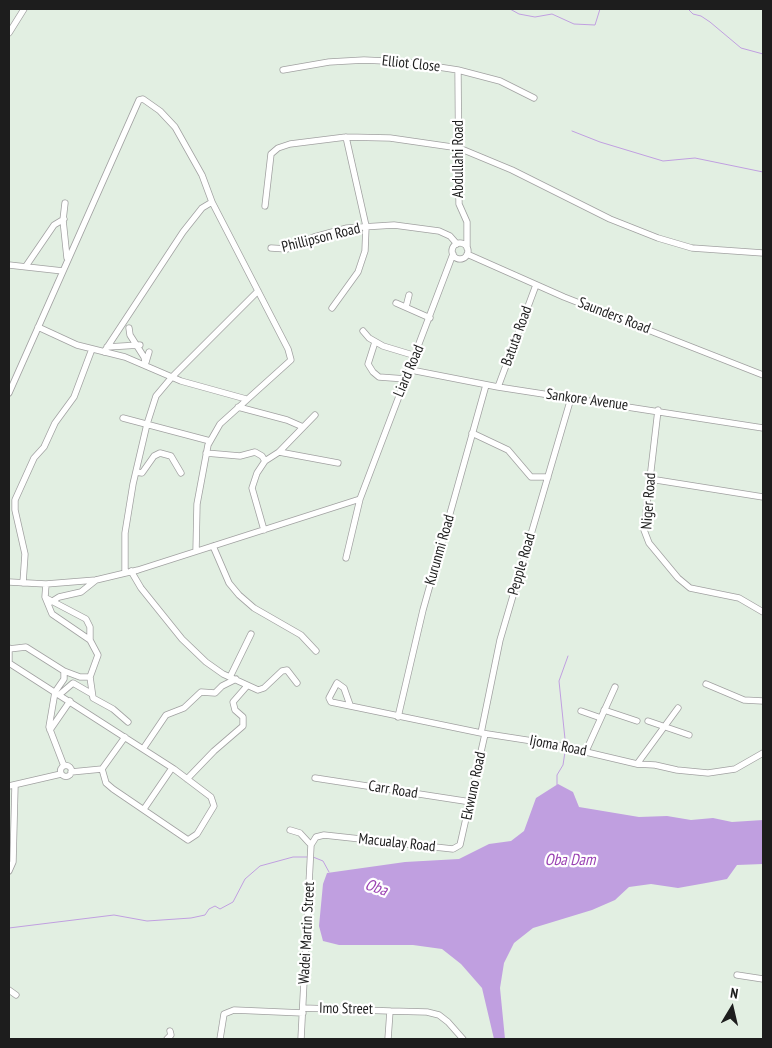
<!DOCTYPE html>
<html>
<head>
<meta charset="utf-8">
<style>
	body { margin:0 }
	#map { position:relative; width:772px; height:1048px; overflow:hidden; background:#e2efe2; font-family:"PT Sans Narrow",sans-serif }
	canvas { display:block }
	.frame { position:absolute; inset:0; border:10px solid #1d1d1d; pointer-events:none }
	.north { position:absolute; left:707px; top:983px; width:50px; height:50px; -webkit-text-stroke:4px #fff; paint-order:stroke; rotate:9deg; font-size:14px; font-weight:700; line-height:20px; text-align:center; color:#1d1d1d }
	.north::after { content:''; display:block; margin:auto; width:18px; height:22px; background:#1d1d1d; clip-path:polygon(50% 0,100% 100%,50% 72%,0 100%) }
</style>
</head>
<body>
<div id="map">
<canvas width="772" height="1048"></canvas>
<div class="frame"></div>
<div class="north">N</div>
</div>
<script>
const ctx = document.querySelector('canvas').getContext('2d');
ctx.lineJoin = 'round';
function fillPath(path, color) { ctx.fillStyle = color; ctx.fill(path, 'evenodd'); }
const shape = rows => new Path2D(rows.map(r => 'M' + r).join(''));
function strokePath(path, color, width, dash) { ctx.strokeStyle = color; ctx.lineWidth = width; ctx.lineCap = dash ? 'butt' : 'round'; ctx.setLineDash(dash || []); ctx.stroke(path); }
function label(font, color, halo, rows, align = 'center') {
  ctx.font = font + ' "PT Sans Narrow",sans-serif'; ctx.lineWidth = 4.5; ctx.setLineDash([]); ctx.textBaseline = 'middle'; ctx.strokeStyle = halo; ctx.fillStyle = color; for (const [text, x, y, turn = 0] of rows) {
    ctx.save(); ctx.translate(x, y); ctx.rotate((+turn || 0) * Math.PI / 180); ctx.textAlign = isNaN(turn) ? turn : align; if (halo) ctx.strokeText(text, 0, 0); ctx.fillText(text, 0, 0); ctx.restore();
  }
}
const water = shape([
	[558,784,573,792,579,807,639,817,667,816,691,820,713,818,732,822,763,820,763,864,737,865,727,879,706,883,678,888,651,884,629,887,615,900,592,910,533,928,514,943,504,963,500,988,505,1039,494,1039,482,988,461,964,442,949,413,945,339,945,323,941,319,926,323,884,327,873,405,862,459,859,489,844,511,841,524,831,536,798]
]);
const stream = shape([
	[510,9,519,14,535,17,552,14,574,24,595,25,600,9],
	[688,9,693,14,701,16,710,22,741,48,763,54],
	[572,131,600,142,663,161,695,158,763,172],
	[565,739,559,681,568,656],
	[557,785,557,775,563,765,565,752],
	[313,857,323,861,329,872],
	[9,928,114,915,147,921,191,918,205,915,209,909,215,906,220,909,233,902,245,879,260,866,293,857,309,857]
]);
const minor = shape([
	[9,33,24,9],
	[283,70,329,62,364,60,406,62,458,70,500,81,534,98],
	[458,70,459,204,467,222,467,248],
	[65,203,63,220,67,258],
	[265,206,271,154,278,148,290,144,346,137],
	'452 251a8 8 0 1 1 16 0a8 8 0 1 1-16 0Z',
	[271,248,287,249,314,237,347,228,394,225,439,231,450,236,457,244],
	[467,254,564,297,763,375],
	[9,265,63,271],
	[26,266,54,225,64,219],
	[396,303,430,318],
	[406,307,409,295],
	[332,308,358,272,365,251,366,226,346,137,390,138,459,148,512,170,610,219,658,238,692,248,763,253],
	[38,327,77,345,125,357,181,381,246,399],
	[129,328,130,335,144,357,146,366],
	[363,331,369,338,383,346,416,356],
	[375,342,368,364,373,372,379,377,406,379],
	[107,347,140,345],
	[104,352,183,232,202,208,212,202,288,349,291,360,220,424,208,445,197,504,196,551],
	[146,362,149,352],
	[411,370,498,387,763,428],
	[498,387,536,285],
	[9,393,139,100,143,99,160,111,175,127,202,175,212,202],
	[238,407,287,420,303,427],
	[658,410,644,530,649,543,678,578,690,588,739,598,763,612],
	[123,418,210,441],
	[472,433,508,450,531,477,548,477],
	[279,452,338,463],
	[206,453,240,456,255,452,262,456,265,461],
	[136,472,142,473,154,456,160,453,171,456,181,473],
	[650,479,763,497],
	[264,530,252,488,257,473,265,461,279,452,315,415],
	[213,546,229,583,239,595,254,608,301,635,316,651],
	[346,558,360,499],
	[131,571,141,588,182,639,206,662,223,674,258,690,264,688,282,671,287,670,297,683],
	[125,573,125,533,133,484,147,424,156,396,172,377,258,291],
	[9,582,46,584,96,580,138,570,360,499,453,254],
	[23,583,25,554,15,510,15,500,34,458,44,447,55,423,74,397,92,349],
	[46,598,86,619,90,627,90,640],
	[51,602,59,597,81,592,96,580],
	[9,648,9,664],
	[9,649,26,647,64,671,80,677,90,677,98,655,90,640,52,614,45,597,46,584],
	[9,663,174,769,211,797,214,806,197,834,188,840,113,789,106,783,102,769],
	[90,677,93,698,113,709,128,722],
	[230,677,251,634],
	[706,684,744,700,763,701],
	[59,695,73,683,92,694],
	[350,705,344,688,337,683,329,698,331,702,481,733,552,744,637,764,655,765,677,770,708,773,735,769,763,753],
	[604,710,637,721],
	[581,711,601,718],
	[398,717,423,610,486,385],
	[648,721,689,735],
	[50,730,70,701],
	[481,733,500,640,571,398],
	[143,749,166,715,184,708,201,692,215,693,222,686,236,679],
	[586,751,615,687],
	[637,764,678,708],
	'60.5 771a5.5 5.5 0 1 1 11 0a5.5 5.5 0 1 1-11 0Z',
	[64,766,49,727,55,692,64,679,64,671],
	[71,772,102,769,125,737],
	[315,778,471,802],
	[187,779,214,751,243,726,243,717,235,710,233,702,247,686],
	[9,786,61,774],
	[144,809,172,768],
	[290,830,300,833,311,845],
	[9,871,13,862,15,786],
	[737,975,763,979],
	[9,990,16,995],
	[303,1008,390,1011,388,1039],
	[390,1011,427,1012,439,1015,448,1022,463,1039],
	[167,1039,171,1035,170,1031],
	[220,1039,224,1014,234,1010,303,1013],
	[301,1039,311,845,316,837,324,835,453,849,460,845,485,734]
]);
const streetNames = [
	["Elliot Close",411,64,6],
	["Abdullahi Road",459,159,-90],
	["Phillipson Road",321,238,-14],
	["Saunders Road",614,316,21],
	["Batuta Road",517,336,-70],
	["Liard Road",409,371,-67],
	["Sankore Avenue",587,400,8],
	["Niger Road",649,501,-86],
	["Kurunmi Road",440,550,-74],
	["Pepple Road",522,564,-74],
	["Ijoma Road",558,746,11],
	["Ekwuno Road",474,786,-78],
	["Carr Road",393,790,9],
	["Macualay Road",397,843,6],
	["Wadei Martin Street",307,933,-87],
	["Imo Street",346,1009,1]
];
const waterNames = [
	["Oba Dam",570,860],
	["Oba",376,888,19]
];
fillPath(water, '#c09fe0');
strokePath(stream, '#c09fe0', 1);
strokePath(minor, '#a1a1a1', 7);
strokePath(minor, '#fff', 5.5);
label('15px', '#1d1d1d', '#fff', streetNames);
label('italic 16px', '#9b43b3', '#fff', waterNames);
</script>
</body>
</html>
